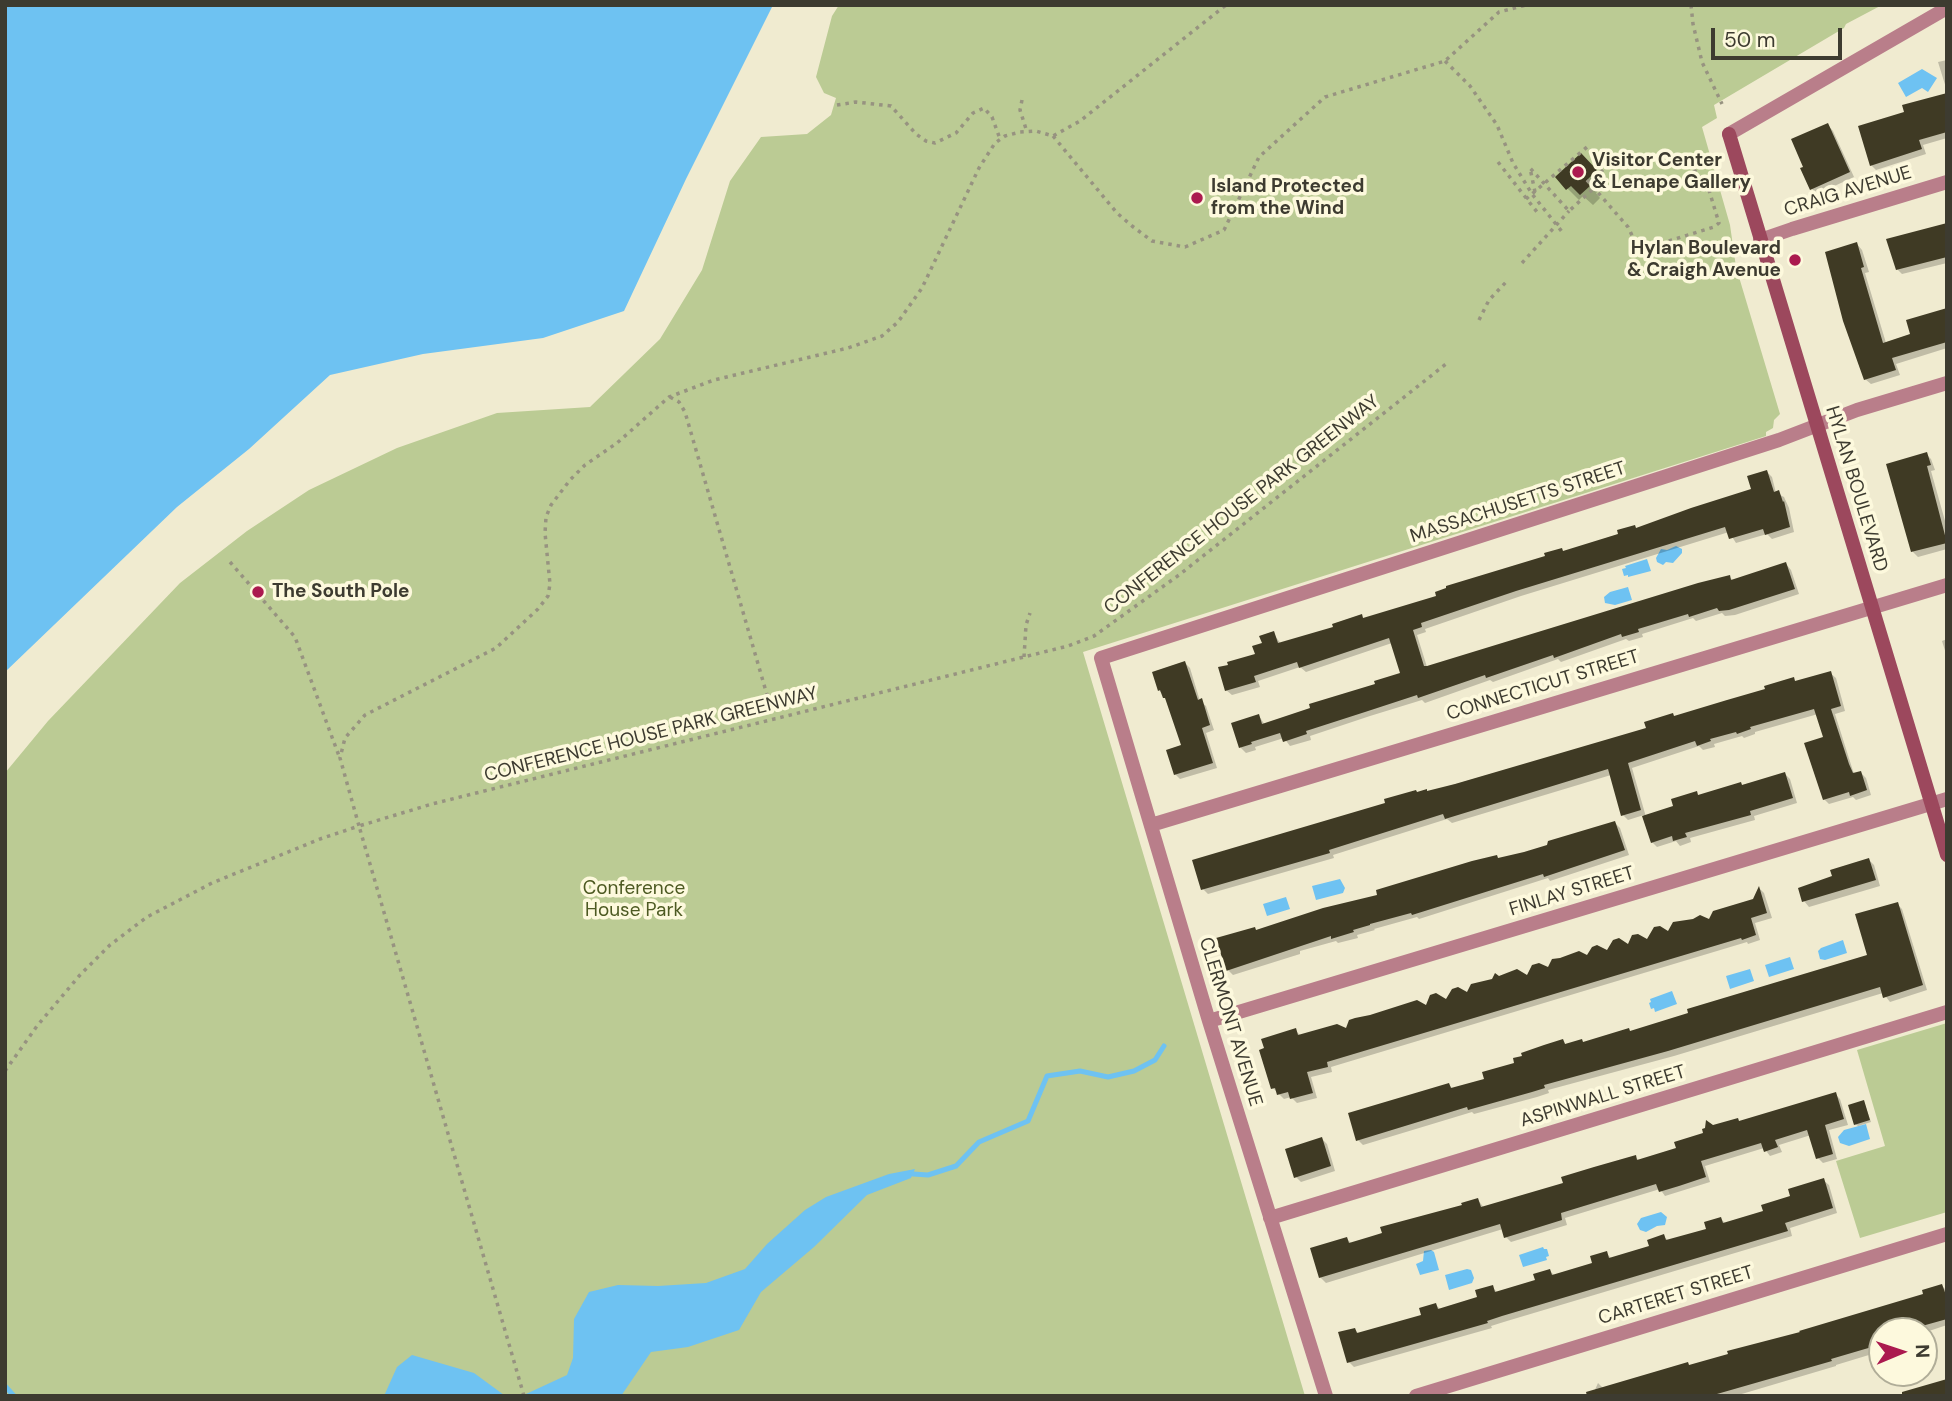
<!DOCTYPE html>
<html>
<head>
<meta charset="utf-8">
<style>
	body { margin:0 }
	#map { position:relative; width:1952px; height:1401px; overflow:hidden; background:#f0ebd0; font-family:"DM Sans",sans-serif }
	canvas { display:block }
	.frame { position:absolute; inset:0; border:7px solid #3d3b30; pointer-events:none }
	.north { position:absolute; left:1868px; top:1317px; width:70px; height:70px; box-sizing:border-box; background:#fdf9dd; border:2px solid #b0ad98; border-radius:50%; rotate:88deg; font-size:19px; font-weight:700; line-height:28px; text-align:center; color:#3d3b30 }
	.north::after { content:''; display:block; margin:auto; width:24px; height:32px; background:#ab1a4f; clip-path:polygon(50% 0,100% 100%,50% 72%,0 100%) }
	.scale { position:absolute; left:1711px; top:28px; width:131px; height:32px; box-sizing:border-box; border:4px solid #3d3b30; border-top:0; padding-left:9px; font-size:21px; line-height:24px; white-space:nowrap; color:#3d3b30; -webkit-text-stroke:5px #fdf9dd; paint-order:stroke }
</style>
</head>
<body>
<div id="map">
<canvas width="1952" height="1401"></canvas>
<div class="frame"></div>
<div class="north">N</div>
<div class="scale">50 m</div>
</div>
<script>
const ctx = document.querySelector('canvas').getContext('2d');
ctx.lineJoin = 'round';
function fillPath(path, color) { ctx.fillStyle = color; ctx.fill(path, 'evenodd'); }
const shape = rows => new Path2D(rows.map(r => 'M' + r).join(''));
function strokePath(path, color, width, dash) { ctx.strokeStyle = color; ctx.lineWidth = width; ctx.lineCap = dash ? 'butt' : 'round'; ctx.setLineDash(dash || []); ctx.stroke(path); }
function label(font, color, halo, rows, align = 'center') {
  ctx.font = font + ' "DM Sans",sans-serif'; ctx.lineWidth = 7; ctx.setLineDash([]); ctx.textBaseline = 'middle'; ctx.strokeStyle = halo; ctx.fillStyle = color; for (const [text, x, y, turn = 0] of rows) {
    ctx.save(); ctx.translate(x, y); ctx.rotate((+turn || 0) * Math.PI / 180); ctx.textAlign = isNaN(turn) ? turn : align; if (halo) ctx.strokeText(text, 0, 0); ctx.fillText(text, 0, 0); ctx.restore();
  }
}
const green = shape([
	[839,5,1882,5,1846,24,1844,28,1714,105,1717,118,1702,127,1730,225,1736,267,1780,414,1774,420,1773,428,1766,432,1766,436,1083,652,1305,1396,5,1396,5,773,48,721,180,583,247,531,309,490,397,448,497,413,590,407,660,339,702,270,730,181,761,137,807,134,831,115,836,98,824,93,816,77,832,16],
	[1947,1023,1947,1212,1860,1238,1836,1161,1885,1146,1857,1050]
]);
const water = shape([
	[5,5,773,5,686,179,624,311,543,338,423,354,330,375,249,449,177,507,5,672],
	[1922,69,1937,78,1928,92,1922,88,1906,97,1898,83],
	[1676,546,1682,549,1682,553,1673,563,1666,562,1663,565,1657,562,1656,558,1661,549,1667,550],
	[1647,559,1651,571,1628,577,1628,575,1624,576,1622,569,1626,568,1625,566],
	[1628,587,1632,600,1615,605,1605,603,1604,597,1610,592],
	[1340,879,1345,888,1343,893,1316,900,1312,886],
	[1286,897,1290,909,1267,916,1263,904],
	[1843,940,1847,953,1825,960,1820,959,1818,951,1821,948],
	[1790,957,1794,969,1769,977,1765,965],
	[1750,969,1754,981,1730,989,1726,976],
	[1672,991,1677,1004,1655,1012,1654,1008,1651,1009,1649,1003,1651,1002,1650,999],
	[1866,1124,1870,1139,1849,1146,1840,1143,1838,1137,1844,1130],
	[915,1169,911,1178,867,1195,814,1247,761,1292,739,1330,688,1347,651,1352,621,1396,384,1396,397,1367,412,1355,474,1373,504,1395,526,1394,567,1375,573,1358,574,1319,589,1292,618,1285,658,1286,706,1283,745,1269,767,1244,805,1210,826,1197,889,1174],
	[1661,1212,1667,1217,1665,1225,1657,1226,1646,1232,1640,1230,1637,1224,1641,1218],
	[1543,1247,1544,1249,1547,1249,1549,1256,1546,1257,1547,1260,1523,1267,1519,1255],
	[1431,1250,1434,1252,1439,1270,1420,1275,1416,1264,1423,1261,1424,1251],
	[1467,1269,1471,1270,1474,1278,1472,1283,1449,1290,1445,1275]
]);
const shadow = shape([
	[1947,60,1947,91,1938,62],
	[1947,114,1947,138,1923,145,1926,154,1876,170,1871,165],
	[1828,125,1833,131,1854,177,1817,194,1812,189],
	[1581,156,1607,183,1596,193,1600,198,1593,205,1583,196,1579,200,1557,178],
	[1947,224,1947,263,1902,274,1897,269],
	[1857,244,1862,250,1869,272,1865,273,1886,343,1912,335,1947,310,1947,348,1896,364,1900,375,1871,384,1865,379],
	[1926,454,1931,459,1935,470,1931,471,1947,528,1947,549,1918,557,1913,552],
	[1767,472,1772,477,1776,493,1784,497,1789,508,1794,532,1772,539,1767,534,1736,543,1729,532,1521,596,1425,629,1426,632,1417,635,1427,667,1729,577,1734,581,1786,564,1791,570,1799,594,1735,615,1725,616,1722,613,1696,621,1693,618,1642,634,1643,637,1629,641,1626,639,1561,662,1558,659,1493,682,1490,680,1425,703,1422,700,1370,716,1310,736,1311,740,1290,746,1284,738,1255,747,1256,750,1246,753,1241,748,1233,724,1259,716,1265,725,1402,675,1392,643,1306,672,1300,667,1258,681,1260,687,1232,695,1226,690,1273,633,1281,644,1335,629,1361,616,1365,620,1439,598,1564,552,1753,490],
	[1947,639,1947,657,1942,641],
	[1185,663,1190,668,1200,701,1206,706,1214,730,1206,733,1217,768,1180,779,1175,774,1183,747,1168,701,1159,690],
	[1830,673,1836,678,1845,711,1835,714,1853,771,1855,775,1861,773,1866,778,1871,795,1856,800,1853,797,1829,804,1824,799,1825,739,1818,714,1755,732,1755,734,1744,738,1742,736,1714,744,1715,747,1703,750,1699,746,1632,768,1646,817,1676,808,1696,793,1699,796,1785,774,1790,779,1797,803,1754,816,1755,820,1690,838,1691,842,1680,846,1676,841,1657,847,1652,842,1644,815,1628,820,1623,815,1611,775,1452,823,1447,819,1333,855,1334,858,1208,894,1203,889,1417,793,1428,792,1648,729,1675,717,1767,690,1793,679,1797,683],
	[1615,823,1620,828,1629,855,1550,881,1548,878,1419,919,1417,917,1374,929,1375,930,1357,935,1358,938,1338,943,1336,941,1300,951,1300,954,1233,975,1228,970,1257,931,1525,853],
	[1869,860,1874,865,1880,886,1809,907,1804,901,1801,889,1834,877],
	[1760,889,1764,893,1772,918,1755,923,1760,940,1748,944,1747,942,1331,1067,1332,1072,1311,1077,1317,1098,1297,1103,1291,1097,1284,1099,1273,1088,1295,1030,1301,1036,1346,1030,1447,1002,1499,978,1527,977,1648,941,1710,921,1754,901],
	[1897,904,1902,909,1927,990,1890,1002,1883,993,1674,1056,1548,1090,1549,1093,1537,1097,1474,1114,1472,1112,1363,1145,1358,1140,1449,1085,1453,1089,1486,1080,1563,1041,1566,1045,1584,1043,1631,1033,1869,956],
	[1835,1094,1840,1099,1848,1125,1829,1130,1837,1159,1823,1163,1818,1158,1811,1135,1779,1145,1782,1152,1770,1156,1764,1148,1705,1166,1710,1182,1665,1196,1660,1189,1565,1218,1567,1225,1511,1242,1506,1237,1503,1229,1326,1283,1320,1277,1347,1239,1352,1244,1478,1200,1484,1208,1565,1184,1635,1157,1640,1161,1678,1149,1705,1134,1712,1126,1740,1123],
	[1864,1102,1871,1122,1858,1126,1855,1124],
	[1322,1139,1327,1144,1335,1171,1301,1182,1296,1177],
	[1823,1180,1829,1185,1837,1213,1790,1228,1792,1236,1507,1321,1491,1326,1492,1328,1354,1367,1349,1362,1354,1329,1359,1334,1423,1316,1436,1305,1441,1310,1480,1299,1492,1287,1498,1293,1537,1282,1550,1271,1555,1276,1594,1265,1606,1253,1612,1259,1651,1247,1663,1236,1669,1241,1708,1230,1721,1219,1726,1224,1765,1212],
	[1942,1286,1947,1291,1947,1325,1926,1332,1928,1337,1924,1338,1924,1331,1882,1331,1882,1351,1836,1365,1836,1366,1735,1396,1580,1396,1594,1392,1598,1383,1604,1389,1690,1366,1926,1295]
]);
const stream = shape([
	[913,1174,928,1175,956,1166,979,1142,1028,1121,1047,1076,1080,1071,1108,1077,1134,1071,1155,1060,1164,1046],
	[5,1386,14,1396]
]);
const building = shape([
	[1947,93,1947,132,1919,140,1922,149,1870,166,1858,126,1904,112,1902,105],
	[1828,123,1850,172,1810,190,1800,168,1803,167,1791,139],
	[1581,153,1597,170,1586,181,1590,186,1580,195,1571,186,1566,190,1555,177],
	[1947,223,1947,257,1896,270,1886,239],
	[1857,242,1864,267,1861,268,1883,343,1910,334,1906,320,1947,308,1947,342,1892,358,1896,370,1864,380,1843,321,1825,252],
	[1927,452,1931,465,1927,466,1947,543,1911,552,1886,464],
	[1767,470,1774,492,1779,490,1783,502,1784,501,1790,527,1765,535,1763,529,1729,539,1725,527,1516,591,1421,623,1422,627,1413,630,1424,666,1427,666,1698,583,1730,575,1731,580,1786,562,1795,589,1729,610,1719,611,1717,608,1689,617,1688,614,1638,629,1639,632,1622,637,1621,634,1554,658,1553,655,1486,678,1485,675,1418,698,1417,695,1365,712,1306,731,1307,734,1283,742,1280,733,1251,742,1252,744,1239,748,1231,723,1259,714,1262,724,1310,708,1309,704,1375,684,1374,681,1400,673,1389,638,1299,668,1297,662,1254,676,1256,682,1225,691,1218,667,1228,665,1227,662,1255,654,1252,646,1262,643,1259,636,1274,631,1278,643,1333,627,1332,624,1362,614,1363,618,1436,596,1435,592,1446,588,1446,586,1545,556,1544,553,1562,548,1563,551,1618,534,1617,530,1635,525,1636,528,1691,508,1751,489,1747,476],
	[1185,661,1198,700,1202,698,1210,725,1202,728,1213,763,1174,775,1166,750,1181,745,1165,698,1163,698,1160,690,1158,691,1152,672],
	[1831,671,1841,706,1831,709,1849,764,1853,773,1861,771,1867,790,1850,796,1849,792,1823,800,1804,743,1823,737,1814,709,1750,727,1751,729,1737,734,1736,732,1710,739,1711,741,1697,746,1695,741,1628,763,1641,810,1621,816,1608,769,1445,819,1443,814,1329,850,1330,853,1201,890,1192,860,1385,803,1384,799,1416,790,1417,792,1427,789,1427,791,1455,784,1646,728,1644,722,1673,713,1674,716,1727,700,1765,689,1764,686,1794,677,1795,681],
	[1785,772,1793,798,1750,811,1751,815,1685,833,1687,837,1673,841,1672,836,1651,843,1642,816,1673,806,1671,799,1697,791,1698,795,1741,782,1742,785],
	[1615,821,1625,850,1544,877,1543,874,1412,915,1411,913,1370,924,1370,925,1353,930,1354,932,1331,939,1331,936,1226,971,1216,938,1255,927,1256,930,1323,908,1377,895,1376,890,1472,861,1497,855,1498,858,1524,852,1547,845,1548,841],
	[1869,858,1876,880,1802,902,1798,888,1832,876,1830,870],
	[1759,886,1767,913,1751,918,1756,935,1742,940,1741,938,1327,1062,1328,1067,1307,1072,1313,1093,1290,1099,1288,1092,1277,1095,1275,1088,1271,1089,1259,1050,1264,1048,1261,1039,1296,1028,1298,1035,1337,1024,1346,1028,1349,1020,1355,1018,1370,1015,1417,1000,1426,1005,1430,995,1436,993,1446,999,1452,989,1458,987,1467,992,1471,984,1492,979,1495,973,1499,976,1517,969,1527,975,1532,965,1539,963,1548,967,1552,959,1560,958,1579,951,1587,955,1592,947,1597,945,1607,950,1613,940,1619,938,1628,944,1632,935,1638,934,1647,939,1654,927,1660,926,1668,931,1673,922,1693,919,1700,915,1709,919,1713,911,1753,899],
	[1898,902,1923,985,1883,998,1880,987,1668,1051,1544,1085,1545,1088,1532,1092,1468,1110,1467,1107,1356,1141,1348,1113,1449,1083,1451,1088,1484,1079,1482,1072,1514,1063,1513,1058,1522,1056,1521,1053,1544,1045,1563,1039,1565,1044,1582,1039,1583,1042,1629,1028,1630,1031,1688,1013,1687,1009,1867,955,1855,914],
	[1836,1092,1844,1119,1825,1125,1833,1154,1816,1159,1807,1130,1775,1140,1778,1147,1764,1152,1761,1143,1701,1161,1706,1177,1679,1186,1659,1192,1656,1184,1561,1213,1562,1220,1504,1238,1500,1224,1319,1278,1310,1248,1347,1237,1349,1243,1369,1237,1382,1233,1380,1227,1462,1205,1461,1203,1478,1198,1481,1207,1563,1183,1561,1177,1594,1167,1636,1155,1637,1160,1676,1148,1674,1142,1703,1133,1702,1129,1705,1128,1706,1120,1713,1125,1738,1118,1739,1121],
	[1864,1100,1870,1120,1854,1125,1848,1105],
	[1322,1137,1331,1166,1294,1178,1285,1149],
	[1824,1178,1833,1208,1785,1223,1788,1231,1502,1316,1487,1321,1488,1323,1347,1363,1338,1332,1355,1328,1357,1333,1421,1315,1419,1308,1436,1303,1438,1309,1477,1297,1475,1290,1493,1285,1495,1292,1535,1280,1533,1274,1550,1269,1552,1275,1592,1263,1590,1256,1607,1251,1609,1258,1649,1246,1647,1240,1664,1234,1666,1240,1706,1229,1704,1222,1721,1217,1723,1223,1763,1211,1761,1205,1790,1196,1788,1189],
	[1942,1284,1947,1298,1947,1319,1922,1326,1924,1331,1882,1331,1882,1344,1831,1359,1832,1361,1710,1396,1587,1396,1586,1392,1688,1362,1689,1365,1728,1354,1727,1351,1800,1332,1799,1331,1923,1294,1922,1290],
	[1947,1379,1947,1396,1902,1396,1902,1392]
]);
const path = shape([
	[1691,5,1693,24,1702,62,1722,104],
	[1445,61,1470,86,1497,125,1513,163,1532,194,1563,233],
	[1022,100,1020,110,1027,132],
	[837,105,856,102,891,106,916,134,926,141,935,143,956,133,973,113,984,108,992,117,1000,139],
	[1053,136,1117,213,1132,226,1152,241,1185,247,1224,230,1259,157,1325,97,1445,61,1499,12,1526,5],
	[1498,162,1537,212],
	[1587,180,1628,227,1639,250,1714,227,1719,223,1708,187,1691,166],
	[1535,192,1530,168,1569,211,1594,188],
	[1526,199,1587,147,1605,168,1589,182],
	[1522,263,1569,211],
	[1479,320,1489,300,1508,280],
	[670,397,679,402,685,412,774,719],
	[230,562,295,637,339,756],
	[1024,657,1026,625,1030,613],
	[5,1071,37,1026,80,975,110,945,147,917,212,883,320,839,359,826,340,758,345,738,365,715,496,648,538,609,548,596,550,584,545,533,546,517,551,505,570,480,585,465,617,443,669,397,714,380,848,348,882,336,898,322,922,288,979,168,995,143,1005,136,1020,132,1036,131,1053,136,1080,121,1226,5],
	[524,1396,359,826,432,804,1068,646,1094,636,1179,575,1446,364]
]);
const street = shape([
	[1729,134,1947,8],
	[1760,240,1792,229,1947,182],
	[1151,825,1947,585],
	[1209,1021,1947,799],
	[1270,1218,1947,1012],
	[1326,1396,1209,1021,1101,658,1779,440,1857,410,1947,383],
	[1416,1396,1947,1234]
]);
const secondary = shape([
	[1729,134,1947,855]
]);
const markers = [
	[1578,172,7,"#ab1a4f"],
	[1197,198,7,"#ab1a4f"],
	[1795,260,7,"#ab1a4f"],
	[258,592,7,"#ab1a4f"]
];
const poiNames = [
	["Visitor Center",1592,161],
	["& Lenape Gallery",1592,183],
	["Island Protected",1211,187],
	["from the Wind",1211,209],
	["Hylan Boulevard",1781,249,"right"],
	["& Craigh Avenue",1781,271,"right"],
	["The South Pole",272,592]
];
const streetNames = [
	["CRAIG AVENUE",1848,192,-17],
	["HYLAN BOULEVARD",1856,489,73],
	["MASSACHUSETTS STREET",1518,503,-18],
	["CONFERENCE HOUSE PARK GREENWAY",1242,505,-38],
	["CONNECTICUT STREET",1543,686,-17],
	["CONFERENCE HOUSE PARK GREENWAY",651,735,-14],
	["FINLAY STREET",1572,892,-17],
	["CLERMONT AVENUE",1230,1022,73],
	["ASPINWALL STREET",1603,1097,-17],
	["CARTERET STREET",1676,1296,-17]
];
const parkNames = [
	["Conference",634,889],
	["House Park",634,911]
];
fillPath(green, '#bbcb94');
fillPath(water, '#6ec2f2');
fillPath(shadow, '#0003');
strokePath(stream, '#6ec2f2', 5);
fillPath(building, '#3f3a24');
strokePath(path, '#979380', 3.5, [3.5, 5]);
strokePath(street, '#b97e8a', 14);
strokePath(secondary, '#9c485d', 14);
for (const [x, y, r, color] of markers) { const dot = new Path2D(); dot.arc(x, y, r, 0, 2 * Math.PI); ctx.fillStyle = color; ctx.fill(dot); strokePath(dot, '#fdf9dd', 2.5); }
label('bold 19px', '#3d3b30', '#fdf9dd', poiNames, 'left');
label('19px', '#3d3b30', '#fdf9dd', streetNames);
label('19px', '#4d5a22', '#fdf9dd', parkNames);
</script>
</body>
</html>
